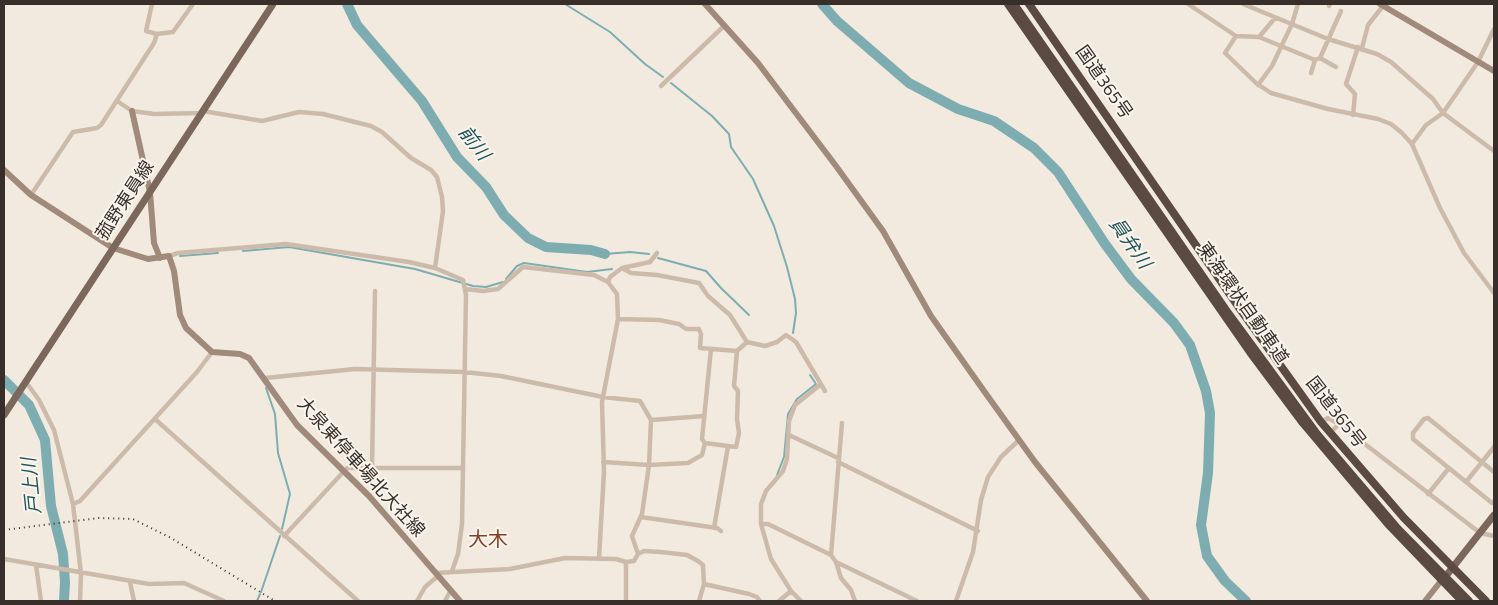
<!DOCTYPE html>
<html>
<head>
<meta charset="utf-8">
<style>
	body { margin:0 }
	#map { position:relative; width:1498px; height:605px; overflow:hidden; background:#f3eadf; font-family:"Titillium Web",sans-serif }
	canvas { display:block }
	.frame { position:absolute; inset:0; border:5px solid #392f2a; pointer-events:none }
</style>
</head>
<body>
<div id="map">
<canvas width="1498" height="605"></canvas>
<div class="frame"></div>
</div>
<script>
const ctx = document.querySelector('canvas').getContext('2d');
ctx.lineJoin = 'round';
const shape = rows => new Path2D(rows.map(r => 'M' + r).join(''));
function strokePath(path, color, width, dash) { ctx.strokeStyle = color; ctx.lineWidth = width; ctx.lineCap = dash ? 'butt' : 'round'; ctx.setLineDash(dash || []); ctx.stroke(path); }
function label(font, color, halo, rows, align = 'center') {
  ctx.font = font + ' "Titillium Web","Noto Sans JP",sans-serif'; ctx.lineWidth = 4; ctx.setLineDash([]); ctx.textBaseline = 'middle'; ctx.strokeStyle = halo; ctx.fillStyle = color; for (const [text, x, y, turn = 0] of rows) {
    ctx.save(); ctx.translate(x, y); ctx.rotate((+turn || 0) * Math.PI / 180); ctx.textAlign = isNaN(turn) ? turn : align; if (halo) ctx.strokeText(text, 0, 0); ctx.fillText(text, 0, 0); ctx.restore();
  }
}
const stream = shape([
	[565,4,610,32,645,64,663,77],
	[671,83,712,116,729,134,731,147,753,179,774,226,787,267,795,299,796,313,793,333],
	[243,251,289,247,415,269,473,286,486,287,503,282],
	[605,254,630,252,649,254],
	[180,256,218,253],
	[658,258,706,271,721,288,749,315],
	[506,279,517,266,524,263,587,272,612,269],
	[266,388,275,414,278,453,290,494,282,529],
	[777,475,784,457,788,414,797,399,816,384,810,375],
	[261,592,280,536],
	[257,601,260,594]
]);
const river = shape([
	[347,4,357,25,422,101,457,157,486,187,504,215,528,238,546,247,591,250,605,254],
	[822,4,837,21,909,83,958,109,994,121,1034,148,1058,172,1105,244,1131,279,1174,323,1190,345,1206,391,1210,413,1208,473,1201,525,1207,556,1225,581,1246,601],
	[4,380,29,405,45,440,51,506,63,554,65,582,64,601]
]);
const street = shape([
	[152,4,146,31,157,34,173,32,193,4],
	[1188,4,1236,36,1225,53,1256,83,1271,93,1328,109,1378,119,1391,124,1402,133,1412,144,1440,208,1464,253,1494,293],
	[1243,4,1328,39,1377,54,1391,62,1433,99,1443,113,1494,151],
	[1329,6,1330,4],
	[1275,18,1259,37,1315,60,1320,58,1336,67],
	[1236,36,1259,37],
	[1362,48,1368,25,1383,6],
	[1320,58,1341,11],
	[1311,73,1315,60],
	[1258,85,1272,66,1292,24,1298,4],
	[661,86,725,25],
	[117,101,132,111,154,114,202,113],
	[203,111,262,121,299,112,323,114,371,126,382,132,411,158,431,170,437,177,442,197,443,211,435,268],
	[1353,115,1355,94,1346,84,1358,47],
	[1412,144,1426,125,1443,113,1478,62,1494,29],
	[31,195,73,132,97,128,101,125,154,43,157,34],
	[169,256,178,253,286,244,409,262,435,268,463,280,466,295,462,524,458,554,452,571],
	[622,268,631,273,657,275,699,283,708,296,730,315,747,342,765,346,777,342,786,335,796,342,825,391],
	[465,289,483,291,498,289,523,267,594,275,608,282],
	[618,319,617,294,608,282,610,277,622,268,650,262,657,253],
	[265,378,355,369,464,372,501,376,603,397,640,401,651,420,704,416],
	[26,382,39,400,54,430,73,504,81,574,80,601],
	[155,419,358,601],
	[1321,422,1328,418,1339,424],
	[1330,433,1339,424,1480,533,1494,536],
	[789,435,838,458],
	[705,443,728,446,714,528],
	[728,446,736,447,739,433,737,419,738,391,734,386,737,351,747,342],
	[603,462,649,465,688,463,702,455,705,443,702,439,711,349],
	[838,462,978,531],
	[372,467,375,291],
	[1494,472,1428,418,1424,419,1413,433,1413,439,1492,503,1494,501],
	[1466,482,1494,447],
	[1428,494,1449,468],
	[73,504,80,501,197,372,212,352],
	[641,517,717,528,721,531],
	[761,524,768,524,831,555,836,562,841,578,851,590,855,601],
	[284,536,347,468,463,468],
	[638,554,632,536,642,514,649,465,651,420],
	[831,555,842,423],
	[599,558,604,472,602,402,618,319,659,320,679,324,686,329,699,329,701,334,700,348,737,351],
	[4,559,149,584,184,583,224,601],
	[626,562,626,601],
	[836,562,917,601],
	[36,565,41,601],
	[435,573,510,569,565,558,616,559,626,562,634,561,638,554,644,551,661,552,687,555,698,561,703,565,704,584,749,594,757,597,760,601],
	[130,582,134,601],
	[417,601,425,587,438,576],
	[445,601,451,590],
	[699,601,704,584],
	[779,601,791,591],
	[801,601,791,591,771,559,761,524,761,504,766,491,783,471,787,459,789,421,795,405,820,385],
	[956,601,973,552,981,500,988,477,1001,457,1019,440]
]);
const secondary = shape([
	[705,4,758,63,836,166,883,231,931,316,984,391,1035,462,1147,601],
	[1380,4,1494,71],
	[132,111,150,192,154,243,160,258],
	[4,170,31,195,113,248,148,259,169,256,174,271,180,315,186,328,212,352,240,354,249,358,297,425,369,496,460,601],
	[1425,601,1441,581]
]);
const primary = shape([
	[4,415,273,4],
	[1442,581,1494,515]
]);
const highway = shape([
	[1008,4,1250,352,1303,423,1388,524,1462,601],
	[1029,4,1240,309,1321,422,1404,518,1486,601]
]);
const rail = shape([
	[4,530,99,518,133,519,171,538,275,601]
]);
const highwayBridge = shape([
	[1014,4,1226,310,1317,434,1398,529,1469,601]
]);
const streetNames = [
	["国道365号",1103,83,55],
	["菰野東員線",126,201,-57],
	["東海環状自動車道",1242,304,55],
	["国道365号",1335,413,52],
	["大泉東停車場北大社線",360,468,48]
];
const waterNames = [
	["前川",473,144,52],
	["員弁川",1129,244,55],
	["戸上川",33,486,-96]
];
const quarterNames = [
	["大木",488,541]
];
strokePath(stream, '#7eadb1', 2);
strokePath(river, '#7eadb1', 10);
strokePath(street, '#ccbbab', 4.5);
strokePath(secondary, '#a08a7c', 6);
strokePath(primary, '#7b675b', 7);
strokePath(highway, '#5a4a41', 8);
strokePath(rail, '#392f2a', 2, [1, 4]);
strokePath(highwayBridge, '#5a4a41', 8);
label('18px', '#392f2a', '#faf4ec', streetNames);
label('italic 19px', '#1f565c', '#faf4ec', waterNames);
label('20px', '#893e22', '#faf4ec', quarterNames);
</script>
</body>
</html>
